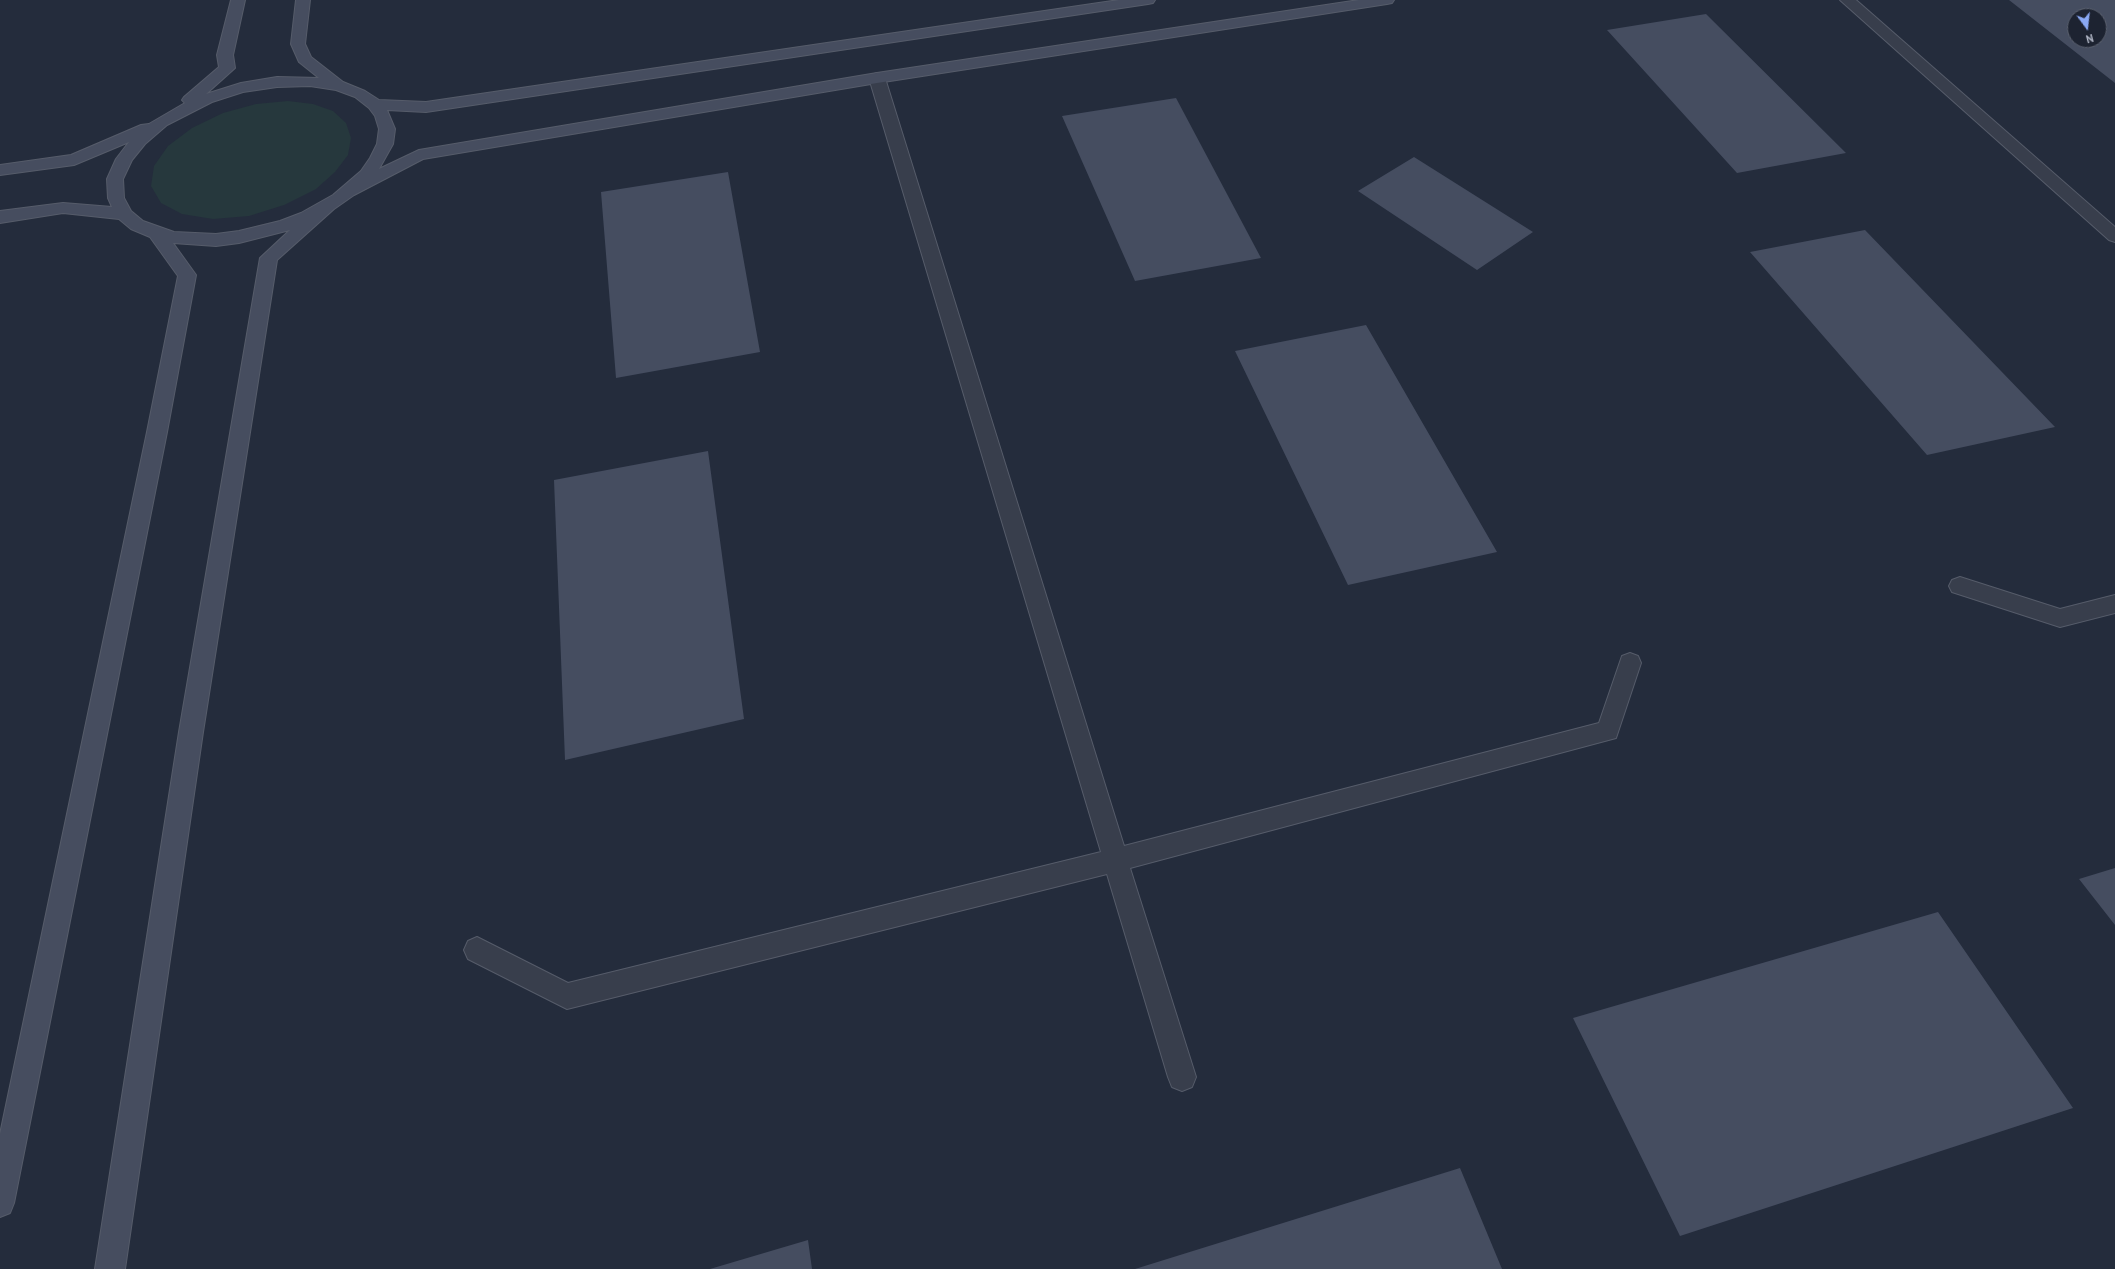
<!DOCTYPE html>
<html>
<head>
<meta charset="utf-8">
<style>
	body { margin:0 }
	#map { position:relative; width:2115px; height:1269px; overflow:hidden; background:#242c3c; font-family:"PT Sans",sans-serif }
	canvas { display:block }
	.north { position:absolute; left:2067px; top:8px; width:40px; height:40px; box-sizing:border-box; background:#1d2331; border:1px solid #595f6d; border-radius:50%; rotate:165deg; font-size:11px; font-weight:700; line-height:16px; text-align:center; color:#b3b9c8 }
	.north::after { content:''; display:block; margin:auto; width:14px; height:18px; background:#8aa9f5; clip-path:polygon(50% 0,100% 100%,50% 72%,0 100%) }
</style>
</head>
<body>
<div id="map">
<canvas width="2115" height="1269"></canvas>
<div class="north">N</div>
</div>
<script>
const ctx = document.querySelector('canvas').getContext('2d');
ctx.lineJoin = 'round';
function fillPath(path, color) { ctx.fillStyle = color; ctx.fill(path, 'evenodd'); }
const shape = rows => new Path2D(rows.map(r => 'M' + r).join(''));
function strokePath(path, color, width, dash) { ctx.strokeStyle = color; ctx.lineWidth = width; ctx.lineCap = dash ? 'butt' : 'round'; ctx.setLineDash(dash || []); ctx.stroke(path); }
const green = shape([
	[288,101,313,104,333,111,346,123,351,138,348,155,335,172,316,189,284,205,249,216,213,219,182,214,161,203,151,186,154,166,168,146,192,128,223,113,256,104]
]);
const building = shape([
	[2009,0,2115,0,2115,83],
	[2075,16,2099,16,2099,40,2075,40],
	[1706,14,1846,153,1737,173,1607,30],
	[1176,98,1261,258,1135,281,1062,116],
	[1414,157,1533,232,1477,270,1358,191],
	[728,172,760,352,616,378,601,192],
	[1865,230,2055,427,1927,455,1750,252],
	[1366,325,1497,552,1348,585,1235,351],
	[708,451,744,719,565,760,554,480],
	[2115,868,2115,925,2079,879],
	[1938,912,2073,1108,1680,1236,1573,1018],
	[1460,1168,1502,1269,1135,1269],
	[808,1240,812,1269,710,1269]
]);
const lane = shape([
	[1840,0,1856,0,2115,227,2115,242,2109,240,1840,0],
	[877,73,882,75,885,78,1124,846,1599,723,1622,656,1630,653,1638,656,1641,663,1616,738,1130,868,1196,1077,1192,1087,1182,1091,1172,1087,1168,1077,1107,874,567,1009,468,959,464,950,468,941,477,937,568,983,1101,852,869,78,872,75,877,73],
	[1960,577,2060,609,2115,595,2115,613,2060,627,1952,592,1949,586,1952,580,1960,577]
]);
const secondary = shape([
	[231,0,245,0,233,55,235,68,206,94,241,83,277,77,319,78,299,62,291,44,296,0,310,0,305,44,311,57,343,82,365,91,379,100,426,102,1119,0,1155,0,1153,3,1148,4,426,112,387,110,395,129,393,144,379,169,419,150,877,73,1359,0,1394,0,1392,3,1387,4,877,83,423,159,354,195,334,209,277,260,203,732,125,1269,95,1269,179,732,260,258,290,230,239,243,216,246,173,243,196,275,167,432,14,1203,10,1213,0,1217,0,1134,147,432,178,276,150,237,131,229,119,219,63,213,0,223,0,211,63,203,112,207,108,198,107,179,116,159,129,142,74,165,0,175,0,165,71,155,141,125,149,124,185,103,182,100,184,97,219,67,217,55,231,0],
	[310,86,336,90,355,97,369,108,375,116,379,129,377,144,370,158,361,171,333,195,301,213,280,221,239,231,216,234,174,232,143,221,131,211,124,198,123,179,132,160,145,144,167,125,212,102,243,92,277,87,310,86]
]);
fillPath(green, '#26383d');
fillPath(building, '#454d60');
strokePath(lane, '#565c6a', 2);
strokePath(secondary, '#565c6a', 2);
fillPath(lane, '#383e4c');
fillPath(secondary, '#464d5f');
</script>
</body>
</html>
